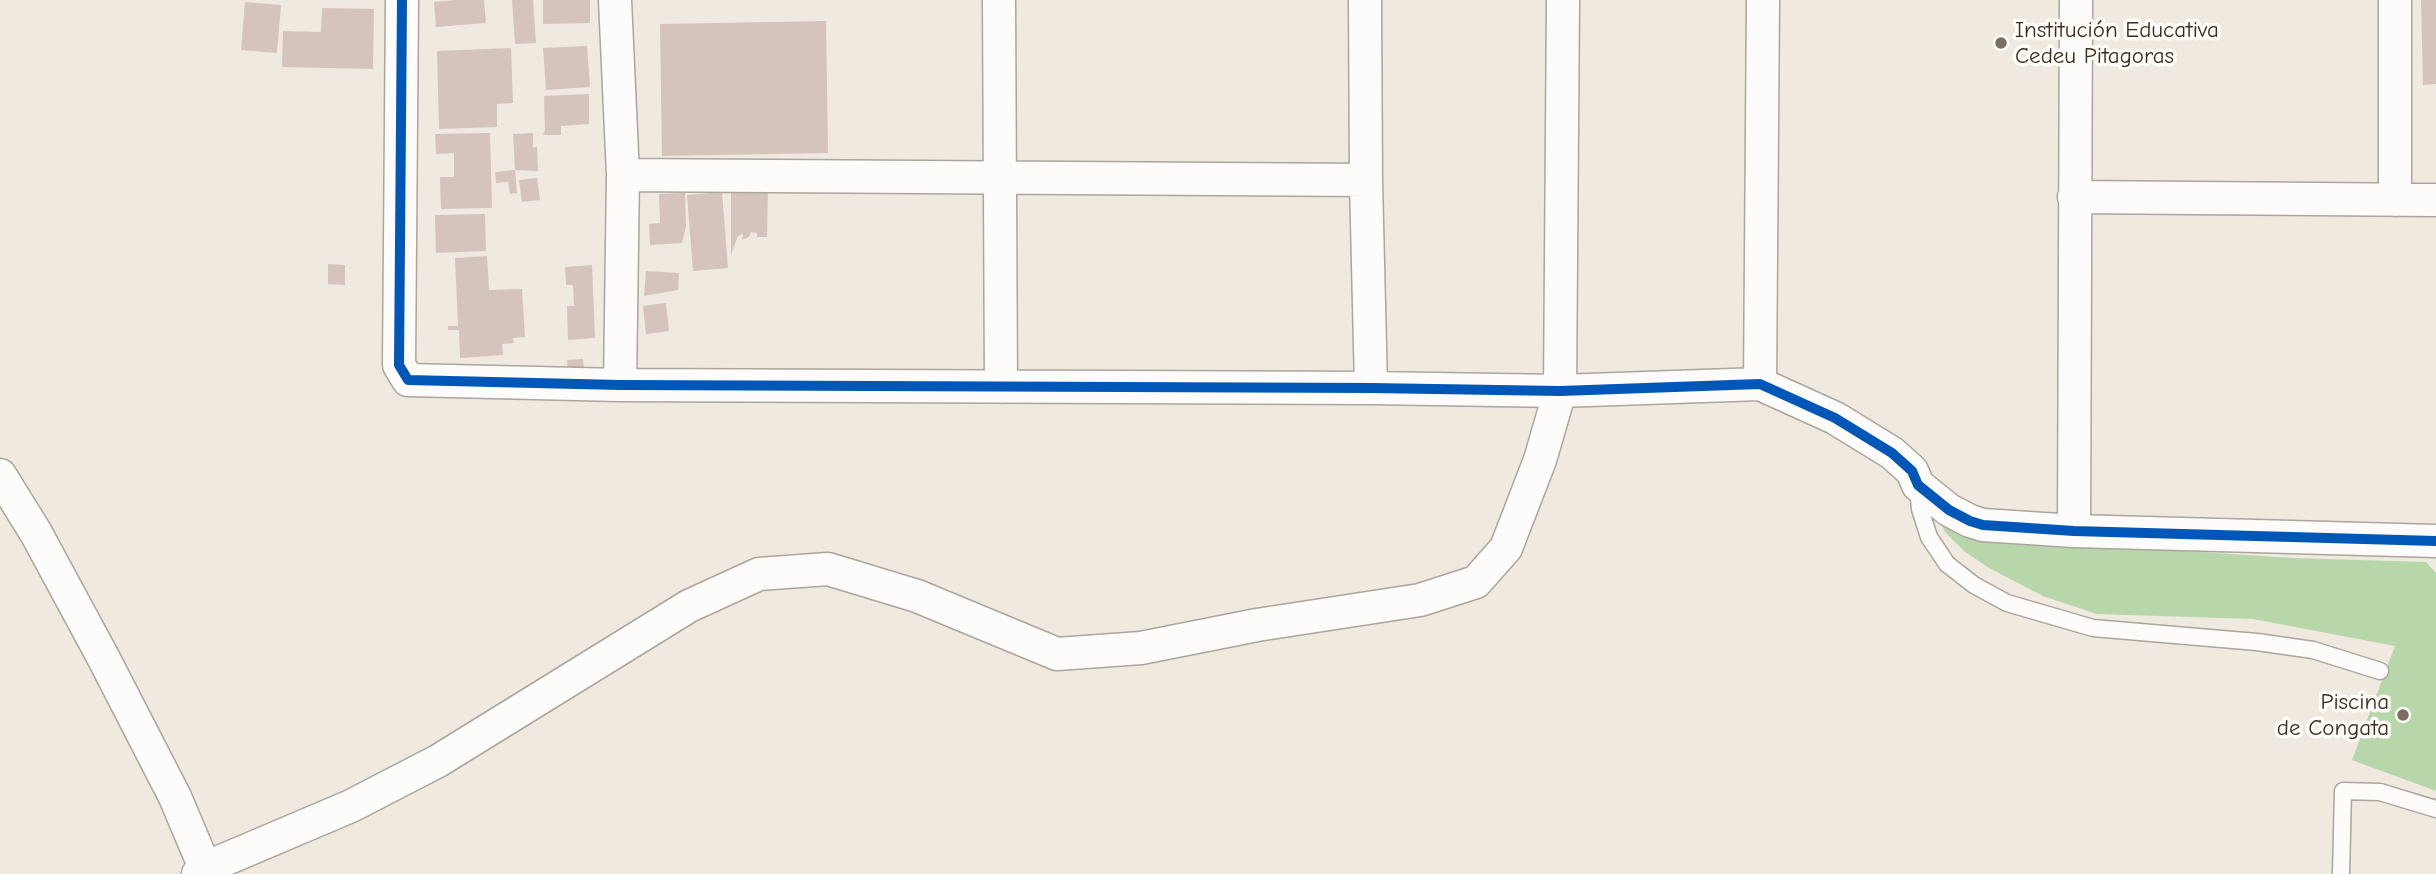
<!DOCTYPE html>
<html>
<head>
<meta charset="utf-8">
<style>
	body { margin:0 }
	canvas { display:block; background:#f0e9df }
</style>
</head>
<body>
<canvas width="2436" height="874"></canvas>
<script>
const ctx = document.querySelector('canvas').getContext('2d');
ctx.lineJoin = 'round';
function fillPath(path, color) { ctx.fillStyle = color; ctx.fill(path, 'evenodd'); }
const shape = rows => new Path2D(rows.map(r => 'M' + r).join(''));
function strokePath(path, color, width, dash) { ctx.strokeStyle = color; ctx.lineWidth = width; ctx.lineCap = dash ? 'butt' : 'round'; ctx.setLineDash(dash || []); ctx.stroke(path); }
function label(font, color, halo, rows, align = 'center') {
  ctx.font = font + ' "Comic Neue",sans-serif'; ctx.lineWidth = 7; ctx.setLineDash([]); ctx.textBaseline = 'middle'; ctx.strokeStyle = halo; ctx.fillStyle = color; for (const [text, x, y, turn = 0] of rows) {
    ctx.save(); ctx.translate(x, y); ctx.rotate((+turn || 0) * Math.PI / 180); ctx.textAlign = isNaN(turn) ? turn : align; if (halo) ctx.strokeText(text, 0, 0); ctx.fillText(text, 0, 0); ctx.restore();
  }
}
const green = shape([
	[1942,519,1983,541,2008,544,2169,550,2292,558,2426,562,2436,573,2436,791,2352,760,2395,646,2253,619,2097,614,2043,596,1989,568,1964,551,1945,532,1941,524]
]);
const building = shape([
	[455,0,484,0,486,23,436,27,434,2],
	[512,0,533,0,536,43,515,44],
	[543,0,590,0,590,23,543,24],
	[2421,0,2436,0,2436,84,2423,85],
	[245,2,281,5,277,53,241,50],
	[322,8,374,9,373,69,282,67,283,31,321,32],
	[826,21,828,153,662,156,660,24],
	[587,46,590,87,546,90,543,48],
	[511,48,513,103,497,104,497,127,439,129,437,51],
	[589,94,589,124,561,126,561,135,543,135,545,130,544,96],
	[490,133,492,208,441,209,440,177,454,177,454,153,436,154,435,134],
	[533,133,533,148,537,147,538,171,515,170,513,134],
	[515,170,517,193,510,194,508,182,496,183,495,172],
	[537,178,540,200,522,202,519,180],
	[731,189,768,189,767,237,757,237,757,233,751,232,749,237,742,240,743,234,738,236,731,255],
	[722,192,728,268,693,271,687,195],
	[685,193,686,226,682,243,650,245,649,224,660,223,659,194],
	[485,214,486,251,436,253,435,215],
	[487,256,489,290,522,289,525,337,513,338,514,343,502,344,503,355,460,358,459,330,448,330,448,326,458,326,455,258],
	[328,264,345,265,345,285,328,284],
	[592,265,595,338,568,340,567,306,574,306,573,285,566,285,565,267],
	[646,271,679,273,678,290,644,296],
	[666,303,669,331,646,334,643,306],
	[583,359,584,370,568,372,567,360]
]);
const lane = shape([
	[1918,487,1920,509,1929,537,1947,564,1974,585,2007,603,2093,628,2257,642,2313,650,2380,671],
	[2341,874,2343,791,2380,792,2436,809]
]);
const street = shape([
	[402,0,399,365,408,380,620,385,1371,388,1560,391,1760,384,1835,418,1892,453,1912,471,1918,485,1949,510,1970,521,1983,525,2074,531,2436,541],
	[615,0,623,175,620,385],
	[999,0,1001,387],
	[1365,0,1366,180,1371,388],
	[623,175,1366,180],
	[2074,197,2436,200],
	[2395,200,2395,0],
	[1760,384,1763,0],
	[0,475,36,533,104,659,175,797,205,868],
	[2074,531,2076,0],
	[198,874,205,868,351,806,438,761,689,606,759,574,828,569,917,596,1057,654,1141,648,1257,625,1420,600,1476,582,1506,548,1540,460,1560,391,1563,0]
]);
const cycleway = shape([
	[402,0,399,365,408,380,620,385,1371,388,1560,391,1760,384,1835,418,1892,453,1912,471,1918,485,1949,510,1970,521,1983,525,2074,531,2436,541]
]);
const markers = [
	[2001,43,7,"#7a6d62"],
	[2403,715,7,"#7a6d62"]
];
const poiNames = [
	["Institución Educativa",2015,30],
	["Cedeu Pitagoras",2015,56],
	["Piscina",2389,702,"right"],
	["de Congata",2389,728,"right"]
];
fillPath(green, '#b7d7ab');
fillPath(building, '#d4c4bc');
strokePath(lane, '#aba59e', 19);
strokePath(street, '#aba59e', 35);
strokePath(lane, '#fdfcfa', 16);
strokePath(street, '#fdfcfa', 32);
strokePath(cycleway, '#0057b8', 10);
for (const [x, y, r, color] of markers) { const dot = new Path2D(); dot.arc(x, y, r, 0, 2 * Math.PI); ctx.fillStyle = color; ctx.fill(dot); strokePath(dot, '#fdfcf7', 2.5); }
label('23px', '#3b2a1e', '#fdfcf7', poiNames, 'left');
</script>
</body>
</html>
